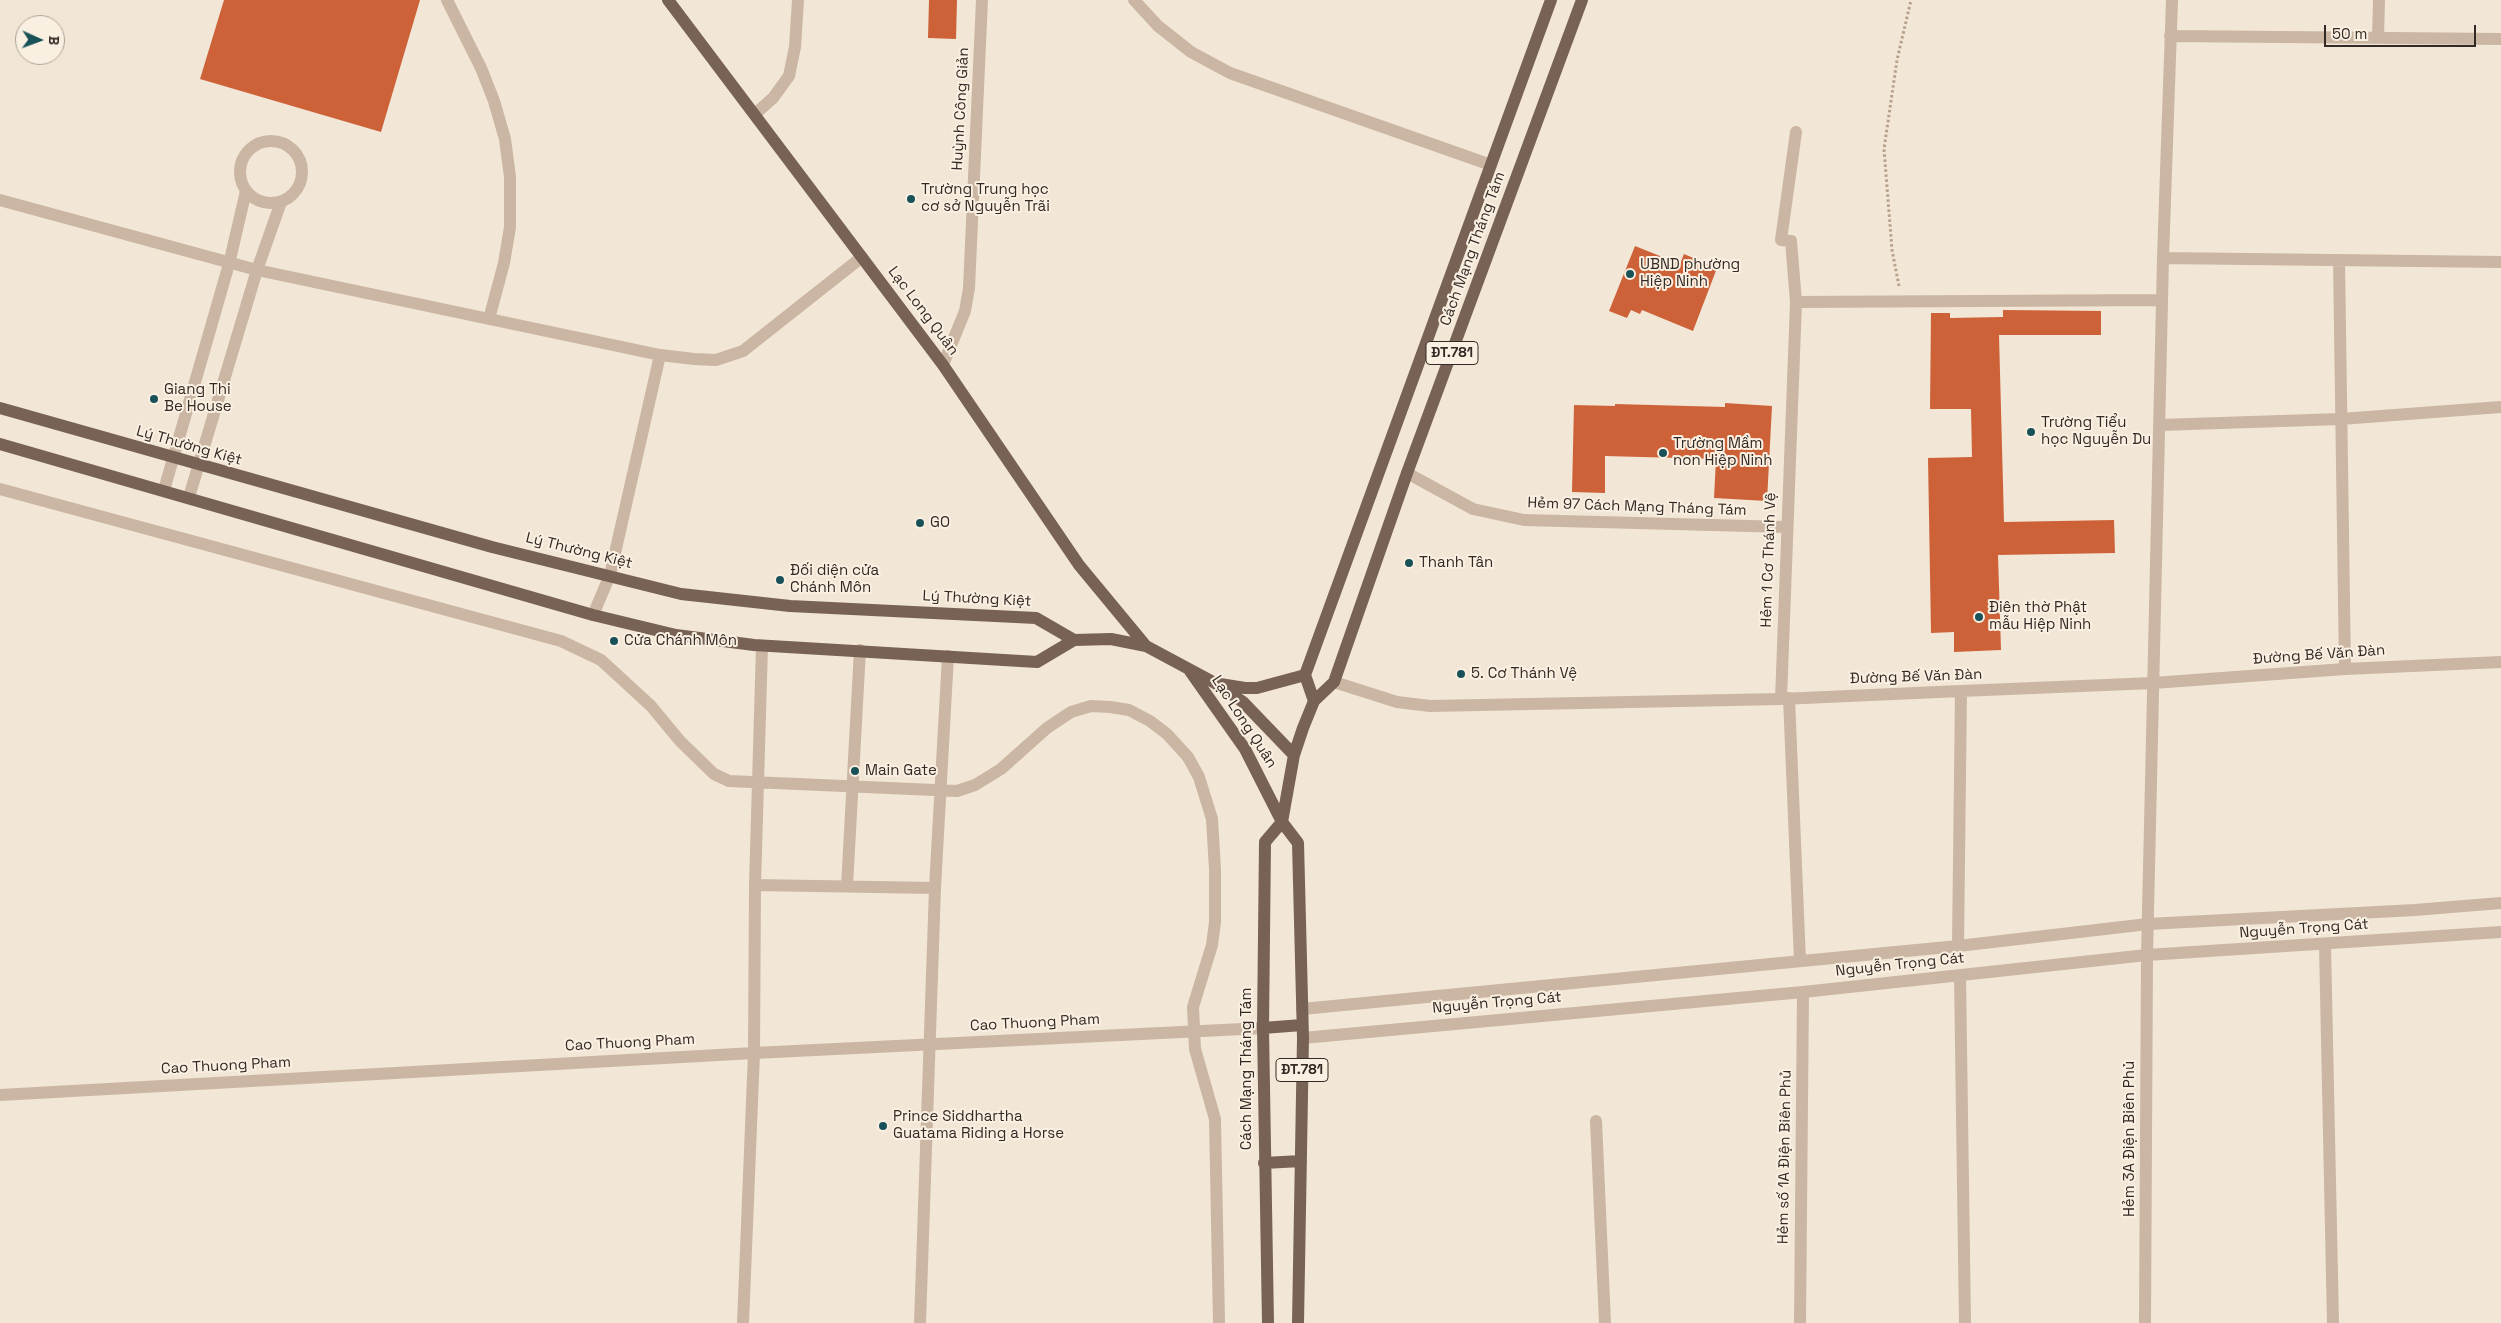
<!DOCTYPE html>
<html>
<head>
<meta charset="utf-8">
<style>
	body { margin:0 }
	#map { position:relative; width:2501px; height:1323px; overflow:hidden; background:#f2e6d6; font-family:"Space Grotesk",sans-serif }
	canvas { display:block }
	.north { position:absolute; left:15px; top:15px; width:50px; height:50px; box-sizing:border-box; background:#faf0e2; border:1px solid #aba196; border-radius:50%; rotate:92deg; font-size:14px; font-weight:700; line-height:20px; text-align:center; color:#342a25 }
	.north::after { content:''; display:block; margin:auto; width:18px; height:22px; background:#185158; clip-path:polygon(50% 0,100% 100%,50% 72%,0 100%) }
	.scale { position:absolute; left:2324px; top:25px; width:152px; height:22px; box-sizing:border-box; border:2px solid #342a25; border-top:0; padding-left:6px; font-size:15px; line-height:18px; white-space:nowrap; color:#342a25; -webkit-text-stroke:4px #faf0e2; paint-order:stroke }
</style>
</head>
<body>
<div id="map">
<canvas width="2501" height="1323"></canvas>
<div class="north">B</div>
<div class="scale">50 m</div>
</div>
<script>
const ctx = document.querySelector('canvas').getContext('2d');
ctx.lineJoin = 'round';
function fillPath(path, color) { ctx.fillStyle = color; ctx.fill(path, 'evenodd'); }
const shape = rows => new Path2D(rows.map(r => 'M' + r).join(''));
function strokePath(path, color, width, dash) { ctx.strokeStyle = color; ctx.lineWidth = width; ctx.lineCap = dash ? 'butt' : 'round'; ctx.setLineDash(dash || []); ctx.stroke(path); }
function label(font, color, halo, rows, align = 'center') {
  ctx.font = font + ' "Space Grotesk",sans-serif'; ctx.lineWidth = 4; ctx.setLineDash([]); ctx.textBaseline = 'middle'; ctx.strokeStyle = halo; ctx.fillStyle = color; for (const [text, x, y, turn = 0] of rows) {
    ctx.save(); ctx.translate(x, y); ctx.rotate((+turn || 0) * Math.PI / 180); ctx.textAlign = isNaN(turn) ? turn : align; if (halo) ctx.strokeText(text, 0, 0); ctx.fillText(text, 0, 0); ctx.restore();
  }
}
const building = shape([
	[224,0,420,0,381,132,200,79],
	[929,0,957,0,956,39,928,38],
	[1635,246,1680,264,1684,254,1717,268,1693,331,1642,310,1640,314,1631,310,1627,318,1609,311],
	[2003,310,2101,311,2101,335,1999,335,2004,522,2114,520,2115,553,1998,555,2001,650,1954,652,1954,632,1931,633,1928,458,1972,457,1971,409,1930,409,1931,313,1950,313,1950,318,2003,317],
	[1725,403,1772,406,1767,501,1714,498,1716,459,1605,456,1605,493,1572,492,1574,405,1615,406,1615,404,1725,407]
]);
const path = shape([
	[1899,286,1892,250,1884,149,1897,60,1911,0]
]);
const minor = shape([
	[447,0,481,68,494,101,505,139,510,177,510,227,504,263,489,319],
	[1134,0,1158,26,1191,52,1230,73,1491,165],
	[2170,36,2501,39],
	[2378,38,2379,0],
	[755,114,773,98,789,76,795,47,798,0],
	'240 172a31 31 0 1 1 62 0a31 31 0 1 1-62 0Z',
	[0,200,257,270,660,355,694,359,716,360,743,351,862,257],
	[2163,258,2501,262],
	[2339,260,2345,669],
	[1796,302,2162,300],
	[943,365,965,311,969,288,982,0],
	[2160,425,2341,419,2501,407],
	[1407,473,1473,509,1524,520,1786,527],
	[0,489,561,641,601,660,651,706,680,741,714,774,729,781,957,791,975,785,1001,769,1047,728,1071,712,1091,706,1110,707,1129,710,1150,721,1167,734,1188,757,1199,777,1212,819,1215,869,1215,922,1212,945,1193,1007,1195,1049,1215,1119,1219,1323],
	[164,490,229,264,246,191],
	[189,497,257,270,281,202],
	[593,615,610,575,660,355],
	[1334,682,1397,702,1430,706,1781,699,1961,691,2153,683,2345,669,2501,662],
	[1789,698,1800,961],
	[1781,699,1796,302,1791,241,1781,240,1796,132],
	[755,885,935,888],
	[847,886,860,650],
	[2325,945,2333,1323],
	[1958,946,1961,691],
	[1960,975,1965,1323],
	[1302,1009,1958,946,2148,924,2415,910,2501,903],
	[1303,1038,1803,992,2147,955,2501,932],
	[0,1095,754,1053,1263,1028],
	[1596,1121,1605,1323],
	[743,1323,754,1053,755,885,762,646],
	[920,1323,935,888,948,656],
	[1800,1323,1803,992],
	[2145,1323,2147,955,2163,258,2172,0]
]);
const major = shape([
	[668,0,943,365,1079,565,1146,646],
	[0,408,492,547,681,594,790,606,1036,618,1074,640],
	[0,444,593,615,676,635,754,645,1037,662,1074,640,1111,639,1146,646,1215,683,1243,702,1294,755],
	[1190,671,1245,749,1282,822,1298,843,1303,1038,1298,1323],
	[1220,684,1245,688,1257,688,1305,675],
	[1314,701,1305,675,1551,0],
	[1263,1028,1302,1025],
	[1264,1163,1301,1161],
	[1268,1323,1263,1028,1265,842,1282,822,1294,755,1303,728,1314,701,1334,682,1407,473,1582,0]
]);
const markers = [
	[911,199,5,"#185158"],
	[1630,274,5,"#185158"],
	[154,399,5,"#185158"],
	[2031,432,5,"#185158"],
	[1663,453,5,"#185158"],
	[920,523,5,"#185158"],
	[1409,563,5,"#185158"],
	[780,580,5,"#185158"],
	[1979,617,5,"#185158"],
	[614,641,5,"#185158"],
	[1461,674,5,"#185158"],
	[855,771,5,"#185158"],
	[883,1126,5,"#185158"]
];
const shields = [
	[1452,353,52],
	[1302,1070,52]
];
const shieldNames = [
	["ĐT.781",1452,353],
	["ĐT.781",1302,1070]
];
const streetNames = [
	["Huỳnh Công Giản",961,109,-87],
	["Cách Mạng Tháng Tám",1473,249,-70],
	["Lạc Long Quân",923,311,53],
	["Lý Thường Kiệt",189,446,16],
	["Hẻm 97 Cách Mạng Tháng Tám",1637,507,2],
	["Lý Thường Kiệt",579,551,14],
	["Hẻm 1 Cơ Thánh Vệ",1769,560,-88],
	["Lý Thường Kiệt",977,599,3],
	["Đường Bế Văn Đàn",2319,655,-4],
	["Đường Bế Văn Đàn",1916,677,-2],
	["Lạc Long Quân",1244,722,57],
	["Nguyễn Trọng Cát",2304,929,-4],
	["Nguyễn Trọng Cát",1900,965,-6],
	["Nguyễn Trọng Cát",1497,1003,-5],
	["Cao Thuong Pham",1035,1023,-3],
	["Cao Thuong Pham",630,1043,-3],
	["Cao Thuong Pham",226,1066,-3],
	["Cách Mạng Tháng Tám",1247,1069,-90],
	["Hẻm 3A Điện Biên Phủ",2130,1139,-90],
	["Hẻm số 1A Điện Biên Phủ",1785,1157,-89]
];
const poiNames = [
	["Trường Trung học",921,190],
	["cơ sở Nguyễn Trãi",921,207],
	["UBND phường",1640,265],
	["Hiệp Ninh",1640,282],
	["Giang Thi",164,390],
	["Be House",164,407],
	["Trường Tiểu",2041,423],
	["học Nguyễn Du",2041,440],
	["Trường Mầm",1673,444],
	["non Hiệp Ninh",1673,461],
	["GO",930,523],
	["Thanh Tân",1419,563],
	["Đối diện cửa",790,571],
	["Chánh Môn",790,588],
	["Điện thờ Phật",1989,608],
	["mẫu Hiệp Ninh",1989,625],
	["Cửa Chánh Môn",624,641],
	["5. Cơ Thánh Vệ",1471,674],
	["Main Gate",865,771],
	["Prince Siddhartha",893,1117],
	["Guatama Riding a Horse",893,1134]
];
fillPath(building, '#cd6239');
strokePath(path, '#b6a08c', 3, [2.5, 2.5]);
strokePath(minor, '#cab6a2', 12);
strokePath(major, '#776255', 12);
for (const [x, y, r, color] of markers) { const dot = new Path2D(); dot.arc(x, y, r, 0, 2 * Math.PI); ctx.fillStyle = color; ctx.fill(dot); strokePath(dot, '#faf0e2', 2); }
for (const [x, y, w] of shields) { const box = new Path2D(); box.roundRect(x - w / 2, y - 11.5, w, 23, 4); ctx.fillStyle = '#faf0e2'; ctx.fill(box); strokePath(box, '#342a25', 1); }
label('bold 14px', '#342a25', null, shieldNames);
label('15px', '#342a25', '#faf0e2', streetNames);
label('15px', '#342a25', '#faf0e2', poiNames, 'left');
</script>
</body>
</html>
